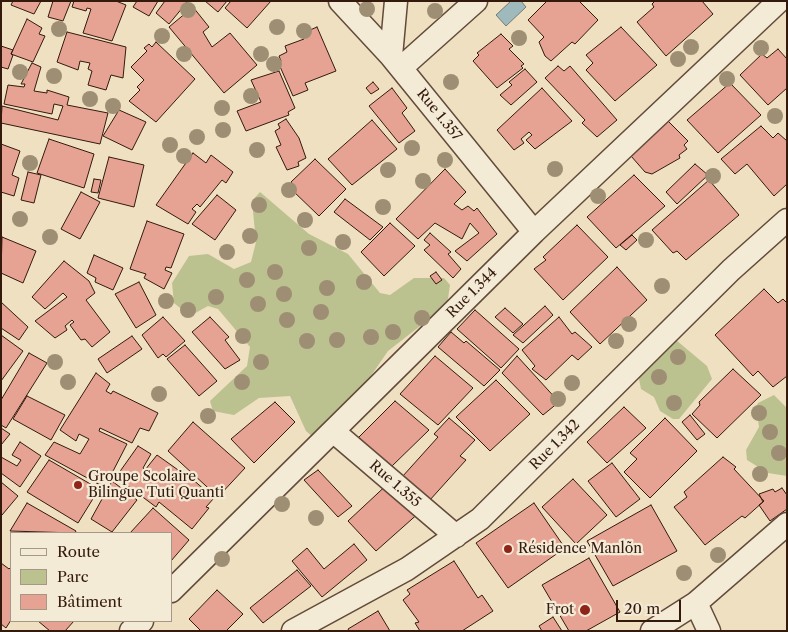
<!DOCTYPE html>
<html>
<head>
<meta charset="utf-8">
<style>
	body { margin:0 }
	#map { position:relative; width:788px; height:632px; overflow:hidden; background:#eee0c0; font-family:"Libre Caslon Text",serif }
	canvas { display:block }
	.frame { position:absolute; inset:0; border:2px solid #34190d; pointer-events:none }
	.legend { position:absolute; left:10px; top:532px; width:162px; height:90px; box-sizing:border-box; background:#f4ebd6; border:1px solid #a79786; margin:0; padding:6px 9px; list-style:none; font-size:15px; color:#34190d }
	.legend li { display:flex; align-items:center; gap:10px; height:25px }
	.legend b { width:25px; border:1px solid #a79786 }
	.scale { position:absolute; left:616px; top:600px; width:65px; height:22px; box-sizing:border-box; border:2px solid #34190d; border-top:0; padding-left:6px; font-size:15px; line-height:18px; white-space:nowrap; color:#34190d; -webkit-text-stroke:4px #f4ebd6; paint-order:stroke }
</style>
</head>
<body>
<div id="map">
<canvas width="788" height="632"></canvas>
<div class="frame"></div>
<ul class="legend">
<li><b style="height:6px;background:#f4ebd6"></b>Route</li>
<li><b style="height:14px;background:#bcc190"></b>Parc</li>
<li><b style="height:14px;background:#e6a393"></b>Bâtiment</li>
</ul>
<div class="scale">20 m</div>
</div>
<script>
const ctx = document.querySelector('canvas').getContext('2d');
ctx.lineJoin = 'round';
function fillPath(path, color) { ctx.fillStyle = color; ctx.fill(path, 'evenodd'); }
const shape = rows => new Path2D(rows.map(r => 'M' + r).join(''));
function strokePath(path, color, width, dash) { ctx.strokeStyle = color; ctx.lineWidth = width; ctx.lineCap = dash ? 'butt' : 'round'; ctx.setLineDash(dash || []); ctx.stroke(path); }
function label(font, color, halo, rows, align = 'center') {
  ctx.font = font + ' "Libre Caslon Text",serif'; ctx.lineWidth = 4.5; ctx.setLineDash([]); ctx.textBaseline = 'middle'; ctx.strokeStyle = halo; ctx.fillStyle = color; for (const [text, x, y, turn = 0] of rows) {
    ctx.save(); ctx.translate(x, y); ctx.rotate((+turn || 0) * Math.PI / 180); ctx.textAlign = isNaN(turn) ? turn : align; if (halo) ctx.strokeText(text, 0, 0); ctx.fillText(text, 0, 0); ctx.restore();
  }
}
const green = shape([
	[260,192,309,234,348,254,380,293,390,295,414,278,444,278,450,285,447,305,388,351,333,431,314,438,306,431,290,396,259,398,234,415,213,411,210,401,247,366,250,347,218,309,208,306,190,316,174,303,172,283,189,256,208,254,234,269,251,262,256,242,252,201],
	[676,340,707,366,712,379,679,419,673,419,660,411,654,397,641,389,639,379,643,369],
	[774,395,787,408,787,476,768,473,747,460,746,450,759,427,756,407,758,403]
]);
const water = shape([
	[511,1,521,1,526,7,506,26,496,15,511,1]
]);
const building = shape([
	[13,1,41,1,34,14,11,5,13,1],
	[53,1,71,1,63,21,48,17,53,1],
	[74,1,116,1,126,5,112,41,83,33,91,9,87,8,86,11,72,7,74,1],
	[137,1,158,1,149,16,133,7,137,1],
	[165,1,188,1,169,24,156,13,165,1],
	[205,1,227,1,218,12,205,1],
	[231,1,271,1,247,28,225,8,231,1],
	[547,1,579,1,598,20,575,44,572,42,551,61,545,56,539,42,544,37,528,20,547,1],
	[655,1,702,1,713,14,666,56,637,22,654,7,652,4,655,1],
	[193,7,209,27,203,32,212,47,230,33,257,65,224,93,169,27,193,7],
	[27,19,42,28,39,34,45,36,33,62,11,54,27,19],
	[317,27,336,71,305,83,308,90,293,96,278,62,281,61,279,56,287,52,285,46,304,39,301,34,317,27],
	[621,27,657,65,615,101,586,70,593,63,586,55,621,27],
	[67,32,126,47,123,78,111,75,106,90,88,85,92,71,88,69,90,63,80,61,78,70,57,62,67,32],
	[501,34,513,46,509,49,524,64,521,66,523,68,497,88,473,61,479,55,477,53,501,34],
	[156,42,195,79,156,122,129,101,140,90,137,87,144,80,131,67,147,51,144,48,149,44,152,47,156,42],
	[1,46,13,50,11,54,13,55,8,69,1,67,1,46],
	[778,49,787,59,787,88,768,105,740,75,762,54,767,58,778,49],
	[32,63,41,67,34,91,47,93,47,90,69,97,67,105,108,113,100,144,1,123,2,106,58,120,63,106,54,104,52,114,4,104,8,85,24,87,25,84,21,84,32,63],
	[558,66,564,71,570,66,617,120,597,137,582,123,585,120,545,78,558,66],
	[525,69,537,82,511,105,500,95,512,85,509,82,525,69],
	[279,71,295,108,288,112,289,115,246,131,237,111,261,102,251,80,279,71],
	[373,82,379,89,371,94,366,88,373,82],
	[730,83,761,115,718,153,687,120,730,83],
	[392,88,407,108,402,113,415,131,399,143,369,106,392,88],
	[542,88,572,121,535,149,526,140,532,135,529,132,521,139,524,143,514,150,497,130,542,88],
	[119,110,146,122,132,150,103,136,119,110],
	[286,119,299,138,306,158,298,162,299,166,287,170,276,147,281,145,275,131,280,128,278,124,286,119],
	[372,120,397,149,352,185,328,159,372,120],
	[668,121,688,141,684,145,687,149,679,155,680,158,652,174,645,172,631,156,668,121],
	[761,126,773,138,778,133,787,141,787,184,774,196,747,164,735,174,721,159,761,126],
	[49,139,94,154,84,188,37,173,49,139],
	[1,144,20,151,12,175,19,178,14,196,1,192,1,144],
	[193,153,206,163,211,155,233,172,226,183,222,180,200,207,197,204,192,209,196,212,188,224,156,205,193,153],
	[109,157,144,165,134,207,98,198,109,157],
	[315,159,346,189,319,216,291,189,294,185,291,182,315,159],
	[695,164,708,175,677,204,666,192,695,164],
	[445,169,466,192,454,204,462,210,468,206,474,211,477,208,497,234,467,261,455,251,479,233,470,223,462,239,435,223,418,239,396,219,445,169],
	[28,172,41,175,34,203,21,200,28,172],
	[634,175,665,206,616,248,587,217,634,175],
	[94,179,101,180,98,193,91,192,94,179],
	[709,180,739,215,686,260,677,251,673,253,652,230,709,180],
	[81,192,100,202,80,239,61,229,81,192],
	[217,195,236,210,215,240,192,224,217,195],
	[345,199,383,227,370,240,334,212,345,199],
	[147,221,184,234,171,268,166,267,165,270,172,273,164,289,144,278,146,274,130,269,147,221],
	[390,223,415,246,384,276,361,252,390,223],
	[577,225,608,257,563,300,534,269,546,260,543,257,577,225],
	[430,233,451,252,448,254,461,269,453,278,424,250,430,245,424,240,430,233],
	[632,235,637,240,626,250,620,245,632,235],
	[2,237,36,251,23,283,1,273,2,237],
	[94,255,123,268,113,290,95,282,96,278,87,273,94,255],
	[64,261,89,281,95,293,86,300,110,332,92,347,85,339,81,340,70,325,74,322,72,320,65,326,67,330,55,338,35,321,67,297,63,293,45,309,32,297,64,261],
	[617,267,647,300,600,344,570,312,617,267],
	[436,272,442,280,436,284,430,276,436,272],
	[139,282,156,315,136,328,115,294,139,282],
	[764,289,778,303,783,299,787,303,787,376,773,387,758,371,753,376,715,335,764,289],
	[1,302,28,327,19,340,1,328,1,302],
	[545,306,553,315,523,343,513,335,545,306],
	[505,308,523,324,513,333,495,317,505,308],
	[475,310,519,349,501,368,457,329,475,310],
	[163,317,185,341,166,357,163,354,158,358,142,335,163,317],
	[210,317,229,337,225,340,240,360,225,369,192,332,210,317],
	[559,317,572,334,575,332,592,347,578,360,572,355,546,380,532,369,535,366,522,350,559,317],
	[451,332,464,343,466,341,500,370,484,386,438,347,451,332],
	[1,335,23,351,1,381,1,335],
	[132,336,142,349,107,373,98,359,132,336],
	[185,345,217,381,199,396,167,359,185,345],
	[29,353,47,363,6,428,1,425,1,400,29,353],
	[435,356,473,388,438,425,400,394,435,356],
	[517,356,559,402,543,415,502,373,517,356],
	[733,369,761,395,717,438,692,414,700,405,699,402,733,369],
	[96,373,110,384,106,391,111,394,113,391,158,413,149,431,140,428,132,443,100,428,99,431,127,444,110,477,108,476,102,486,45,455,54,442,80,454,89,439,79,434,76,441,60,430,96,373],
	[496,380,530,414,490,451,456,417,496,380],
	[27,396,65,415,51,440,13,419,27,396],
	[395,401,429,430,391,467,358,438,395,401],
	[275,402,295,422,254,463,231,439,275,402],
	[624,407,646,428,607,463,587,442,624,407],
	[690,415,705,434,697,440,682,422,690,415],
	[449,418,475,440,460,456,466,460,429,501,402,477,438,437,434,434,449,418],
	[665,418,697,451,650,498,624,472,637,459,630,453,665,418],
	[193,422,245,468,218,497,168,451,193,422],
	[1,428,10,434,1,445,1,428],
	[20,442,41,456,20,487,1,473,1,457,17,466,21,460,12,455,20,442],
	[138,446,151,454,143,468,145,470,157,455,181,472,183,471,214,498,206,507,209,508,192,529,159,502,156,507,116,477,138,446],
	[723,457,736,467,734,469,764,501,745,518,742,516,705,545,674,507,687,497,684,492,723,457],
	[49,460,99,489,78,523,27,492,49,460],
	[612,463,640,499,616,517,588,481,612,463],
	[318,470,352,506,338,517,304,480,318,470],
	[573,479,607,515,576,544,542,507,573,479],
	[392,480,421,511,376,551,348,521,392,480],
	[112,481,137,500,112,532,91,519,112,481],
	[1,482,18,496,2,515,1,513,1,482],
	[782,488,787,495,787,509,770,521,759,505,763,502,759,494,773,489,775,492,782,488],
	[27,503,76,531,75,533,10,531,27,503],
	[534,503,565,548,508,588,476,543,534,503],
	[651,505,677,551,613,586,587,541,651,505],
	[153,508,189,540,171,561,171,533,130,533,153,508],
	[354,544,367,560,322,597,292,561,307,548,324,569,354,544],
	[589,558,620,612,586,631,569,631,542,585,589,558],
	[454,561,478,598,482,595,493,611,462,631,420,631,415,623,419,622,403,600,410,594,407,590,454,561],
	[1,563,9,569,11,567,11,620,6,628,1,624,1,563],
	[297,570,311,586,263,623,250,608,297,570],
	[217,590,243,614,226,631,201,631,189,619,217,590],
	[378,611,390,631,349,631,348,629,378,611],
	[553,617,562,631,542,631,539,626,553,617],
	[38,621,74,621,65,631,50,631,38,621]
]);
const street = shape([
	[340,1,391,56,534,232],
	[391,56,396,1],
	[401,68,476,1],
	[333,431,456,536],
	[171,591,534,232,779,1],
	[696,603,709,631],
	[131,631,142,621],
	[293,631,407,569,480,519,731,270,787,220],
	[652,631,696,603,787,524]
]);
const trees = [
	[367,9],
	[188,10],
	[435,11],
	[277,27],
	[59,29],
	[304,31],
	[162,36],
	[519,38],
	[691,47],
	[761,48],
	[184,54],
	[261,54],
	[678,59],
	[274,64],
	[20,72],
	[54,76],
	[727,79],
	[451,82],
	[251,96],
	[90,99],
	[113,106],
	[222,108],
	[775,116],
	[223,130],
	[197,137],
	[170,145],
	[412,148],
	[257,150],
	[184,156],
	[445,160],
	[30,163],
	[555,169],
	[388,170],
	[713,176],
	[423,181],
	[289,190],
	[598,196],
	[259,205],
	[383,207],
	[20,219],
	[305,220],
	[250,236],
	[50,237],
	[646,240],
	[343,242],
	[309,248],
	[227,252],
	[275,272],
	[247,280],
	[364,282],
	[662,286],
	[327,288],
	[284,294],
	[216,297],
	[166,301],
	[258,304],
	[188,310],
	[321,312],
	[422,318],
	[287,320],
	[629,324],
	[393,332],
	[243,336],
	[371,337],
	[337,340],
	[307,341],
	[616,341],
	[678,357],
	[55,362],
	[261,362],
	[659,377],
	[68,382],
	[242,382],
	[572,383],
	[159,394],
	[558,399],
	[674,403],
	[759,413],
	[208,416],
	[770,432],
	[779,453],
	[760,474],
	[282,504],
	[316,518],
	[718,555],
	[222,559],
	[684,573]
];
const markers = [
	[78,485,5,"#8f2418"],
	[508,549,5,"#8f2418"],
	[585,610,6,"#8f2418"]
];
const streetNames = [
	["Rue 1.357",439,115,51],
	["Rue 1.344",472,293,-45],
	["Rue 1.342",555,445,-45],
	["Rue 1.355",395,484,41]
];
const poiNames = [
	["Groupe Scolaire",88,477],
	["Bilingue Tuti Quanti",88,493],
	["Résidence Manlõn",518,549],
	["Frot",574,610,"right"]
];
fillPath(green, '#bcc190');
fillPath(water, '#9ebabc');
strokePath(water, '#747a76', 1);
fillPath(building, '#e6a393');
strokePath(building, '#34190d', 1);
strokePath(street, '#624b3a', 25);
strokePath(street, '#f4ebd6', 22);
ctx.fillStyle = '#9e8e73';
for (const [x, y] of trees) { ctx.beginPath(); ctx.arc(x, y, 8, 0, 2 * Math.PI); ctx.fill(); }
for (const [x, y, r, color] of markers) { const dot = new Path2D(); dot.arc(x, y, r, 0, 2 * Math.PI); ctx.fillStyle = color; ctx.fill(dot); strokePath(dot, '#f4ebd6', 2); }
label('14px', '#34190d', '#f4ebd6', streetNames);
label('14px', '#34190d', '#f4ebd6', poiNames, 'left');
</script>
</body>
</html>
